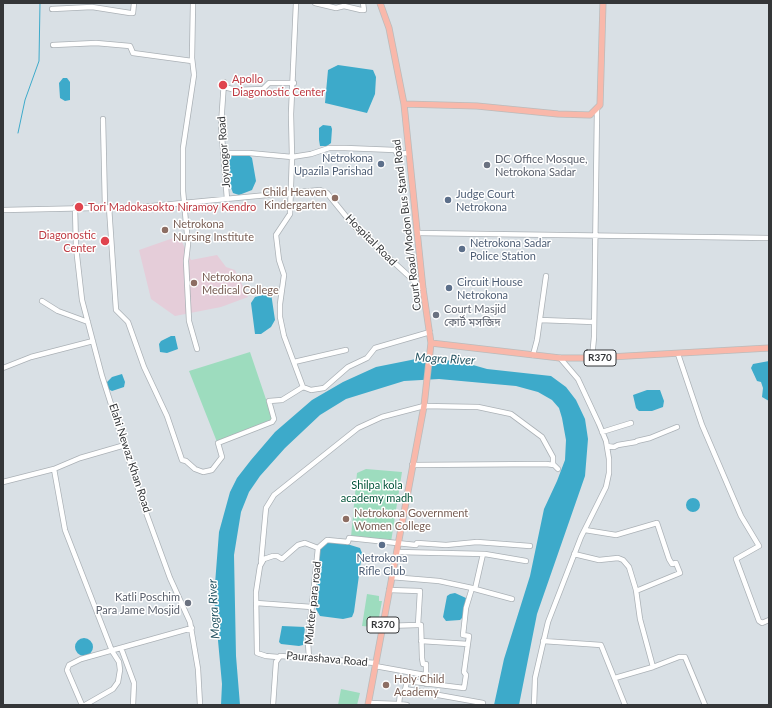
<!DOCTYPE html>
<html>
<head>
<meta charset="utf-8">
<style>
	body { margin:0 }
	#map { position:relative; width:772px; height:708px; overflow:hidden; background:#d9e0e5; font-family:Lato,sans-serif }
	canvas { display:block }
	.frame { position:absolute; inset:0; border:4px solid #343638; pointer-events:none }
</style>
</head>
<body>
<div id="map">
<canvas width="772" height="708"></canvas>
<div class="frame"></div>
</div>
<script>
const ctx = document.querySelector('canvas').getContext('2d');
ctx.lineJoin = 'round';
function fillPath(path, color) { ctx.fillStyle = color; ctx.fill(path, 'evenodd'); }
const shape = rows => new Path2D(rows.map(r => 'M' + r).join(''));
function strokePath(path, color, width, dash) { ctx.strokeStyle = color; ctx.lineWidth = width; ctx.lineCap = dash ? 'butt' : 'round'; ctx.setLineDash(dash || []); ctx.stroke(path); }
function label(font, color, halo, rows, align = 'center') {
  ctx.font = font + ' Lato,"Noto Sans Bengali",sans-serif'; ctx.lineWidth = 3; ctx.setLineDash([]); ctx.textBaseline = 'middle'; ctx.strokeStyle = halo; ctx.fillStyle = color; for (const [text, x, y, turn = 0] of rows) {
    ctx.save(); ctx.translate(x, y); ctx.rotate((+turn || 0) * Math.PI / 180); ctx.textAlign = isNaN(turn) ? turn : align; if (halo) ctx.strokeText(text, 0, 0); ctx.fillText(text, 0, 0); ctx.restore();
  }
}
const education = shape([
	[179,236,191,260,217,255,226,267,235,270,248,297,221,307,175,316,151,299,139,250]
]);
const green = shape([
	[250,352,273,420,217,442,189,371],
	[366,469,402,472,391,542,351,537,357,473],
	[367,594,379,596,379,601,382,601,378,623,374,622,373,627,362,626],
	[341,689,360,693,357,705,338,705]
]);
const water = shape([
	[338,65,373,70,376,77,375,94,367,113,325,103,328,70],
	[63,78,67,78,70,82,70,100,65,101,60,98,59,83],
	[323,125,331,126,332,129,331,143,327,146,320,146,319,140,319,128],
	[228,155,249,155,252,158,256,181,252,190,239,195,233,193,228,180,226,159],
	[271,293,275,320,271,327,261,334,255,334,251,303,255,297],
	[171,336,175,336,178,349,167,353,160,352,159,344,161,341],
	[416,359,459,361,487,369,551,376,566,387,576,400,585,419,588,439,585,476,537,614,519,705,494,705,504,659,530,576,544,509,557,481,565,460,566,440,562,418,559,408,552,400,538,392,516,386,439,379,404,381,346,399,320,415,285,448,260,476,249,492,241,512,234,555,236,656,240,705,221,705,222,684,214,597,219,532,230,492,237,478,251,460,275,432,312,400,343,382,376,367],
	[769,361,769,401,762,397,763,388,761,382,757,381,751,368,753,364],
	[122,374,125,382,124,387,112,391,108,389,107,382,112,377],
	[647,390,660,390,664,401,663,407,652,411,639,411,636,408,633,395],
	'686 505a7 7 0 1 1 14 0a7 7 0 1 1-14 0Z',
	[334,540,360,548,362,553,354,612,352,617,343,619,320,616,316,609,320,550,328,542],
	[455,593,466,598,463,617,460,620,446,621,443,617,447,596,450,594],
	[282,626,305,627,303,645,299,646,281,644,279,642],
	'75 647a9 9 0 1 1 18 0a9 9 0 1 1-18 0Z'
]);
const stream = shape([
	[18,133,25,100,39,61,40,3]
]);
const minor = shape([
	[193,3,192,58,194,75,183,148,183,191,188,244,186,261,189,321,197,349],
	[296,3,291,114,292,157,290,214,276,235,279,260,284,275,280,304,280,317,284,336,303,387,311,390,324,388,348,367,367,358,375,348,430,332],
	[315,3,336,8,344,6,361,10,364,10,363,3],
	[52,9,92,7,130,13,133,13,134,3],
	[53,45,96,43,130,46,133,53,192,61],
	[224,82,221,125,227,199],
	[224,87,236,90,263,89,269,83,294,83],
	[103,119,105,207],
	[223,153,249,153,292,157,311,154,329,148,345,148,395,150,397,154,408,153],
	[75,207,76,247,82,300,102,376,144,507,170,578,190,622,198,669,200,705],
	[109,207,116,310,128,322,144,367,167,416,182,460,186,461,195,469,203,472,212,470,222,457,218,443,272,422,274,419,269,401,282,400,303,387],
	[3,210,141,207,320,190,327,193,353,225,423,289],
	[417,233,769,238],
	[42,301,58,311,88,322],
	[540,320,594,322],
	[678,354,702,425,741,516,759,546,736,559,759,621,762,623,769,620],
	[533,355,537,340,546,276],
	[592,358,594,337,597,109],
	[294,362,346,350],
	[3,368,31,357,93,341],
	[602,432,631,423],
	[607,446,614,447,618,445,636,442,637,441,650,438,677,427],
	[412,465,546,464,554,465,558,469],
	[54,469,80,458,125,445],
	[3,482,54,469,65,530,112,651,119,662,120,670,118,682,113,689,85,705],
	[585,530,616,535,657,523,669,559,672,564,676,563,680,573,636,591],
	[318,548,327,540,348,542,349,538,416,545,417,543,446,545,477,542,530,546],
	[397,552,485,554,526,561],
	[574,554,599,560,618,558,623,560,629,567,636,590,640,619,653,667,615,678],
	[261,562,266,508,274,495,358,428,382,417,424,406,478,407,511,414,542,437,553,457,553,465],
	[472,588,475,589,483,554],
	[475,589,512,599],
	[389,590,420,591,418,625,421,625,422,658,423,664,426,664,426,684],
	[256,603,312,607],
	[383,626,418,625],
	[421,641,468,644],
	[543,641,601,645,625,705],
	[121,648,134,683,133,705],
	[278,657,266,656,257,653,256,592,260,566,264,559,273,556,277,556,282,559,298,545,305,543,318,548],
	[309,658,308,642,318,548],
	[375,666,425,675],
	[653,667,679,657,685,657,705,705],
	[405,689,483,703],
	[369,703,399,704,400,694,404,695,407,681,464,688,466,675,464,672,469,636,463,635,466,608,472,588,439,581,391,577],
	[399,704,407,705],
	[82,705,67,670,69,665,81,659,192,628],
	[273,705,276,662,280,656,376,663],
	[534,705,535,678,548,622,581,537,606,487,609,473,609,459,606,441,599,424,578,379,560,358]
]);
const major = shape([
	[404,104,477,106,558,114,590,115,600,105,603,3],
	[431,343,560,358,592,358,769,348],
	[368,705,424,406,431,343,423,289,404,104,389,28,380,3]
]);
const markers = [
	[223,85,5,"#e0444e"],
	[381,164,4,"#5c6f8a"],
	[487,165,4,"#6b7280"],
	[335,198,4,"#8d6e63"],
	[448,200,4,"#5c6f8a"],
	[79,207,5,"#e0444e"],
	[165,230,4,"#8d6e63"],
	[105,241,5,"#e0444e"],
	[462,249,4,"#5c6f8a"],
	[194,283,4,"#8d6e63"],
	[449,288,4,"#5c6f8a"],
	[436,315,4,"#6b7280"],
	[346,519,4,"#8d6e63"],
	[382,545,4,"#5c6f8a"],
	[188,603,4,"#6b7280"],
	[386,685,4,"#8d6e63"]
];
const shields = [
	[600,358,32],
	[383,625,32]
];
const shieldNames = [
	["R370",600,358],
	["R370",383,625]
];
const healthNames = [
	["Apollo",232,79],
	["Diagonostic Center",232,92],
	["Tori Madokasokto Niramoy Kendro",88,207],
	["Diagonostic",96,235,"right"],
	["Center",96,248,"right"]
];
const streetNames = [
	["Joynogor Road",224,152,-94],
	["Court Road/Modon Bus Stand Road",407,225,-97],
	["Hospital Road",371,240,45],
	["Elahi Newaz Khan Road",130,458,72],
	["Mukter para road",313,603,-84],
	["Paurashava Road",327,659,5]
];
const serviceNames = [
	["Netrokona",373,158,"right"],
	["Upazila Parishad",373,171,"right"],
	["Judge Court",456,194],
	["Netrokona",456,207],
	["Netrokona Sadar",470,243],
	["Police Station",470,256],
	["Circuit House",457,282],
	["Netrokona",457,295],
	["Netrokona",382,558,"center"],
	["Rifle Club",382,571,"center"]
];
const worshipNames = [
	["DC Office Mosque,",495,159],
	["Netrokona Sadar",495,172],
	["Court Masjid",444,309],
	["কোর্ট মসজিদ",444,322],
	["Katli Poschim",180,597,"right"],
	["Para Jame Mosjid",180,610,"right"]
];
const educationNames = [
	["Child Heaven",327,192,"right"],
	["Kindergarten",327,205,"right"],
	["Netrokona",173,224],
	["Nursing Institute",173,237],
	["Netrokona",202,277],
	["Medical College",202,290],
	["Netrokona Government",354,513],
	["Women College",354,526],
	["Holy Child",394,679],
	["Academy",394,692]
];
const parkNames = [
	["Shilpa kola",377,485],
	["academy madh",377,498]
];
const waterNames = [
	["Mogra River",445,359,3],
	["Mogra River",214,609,-93]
];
fillPath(education, '#e5cdd9');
fillPath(green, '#9ddcbe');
fillPath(water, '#3daaca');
strokePath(stream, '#3daaca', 1);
strokePath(minor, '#abb1b6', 6);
strokePath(major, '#babbbb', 7);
strokePath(minor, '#fff', 4.5);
strokePath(major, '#f9b8aa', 5.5);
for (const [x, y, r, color] of markers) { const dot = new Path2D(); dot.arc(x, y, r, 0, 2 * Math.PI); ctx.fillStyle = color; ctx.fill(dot); strokePath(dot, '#fff', 1.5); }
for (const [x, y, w] of shields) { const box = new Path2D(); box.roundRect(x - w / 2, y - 8, w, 16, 3); ctx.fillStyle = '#fff'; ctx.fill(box); strokePath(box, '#343638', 1); }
label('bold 10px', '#343638', null, shieldNames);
label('11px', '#be3a42', '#fff', healthNames, 'left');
label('11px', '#343638', '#fff', streetNames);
label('11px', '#4e5e75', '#fff', serviceNames, 'left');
label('11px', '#5b616d', '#fff', worshipNames, 'left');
label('11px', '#785e54', '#fff', educationNames, 'left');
label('11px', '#015238', '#fff', parkNames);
label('italic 12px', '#285664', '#fff', waterNames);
</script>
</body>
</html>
